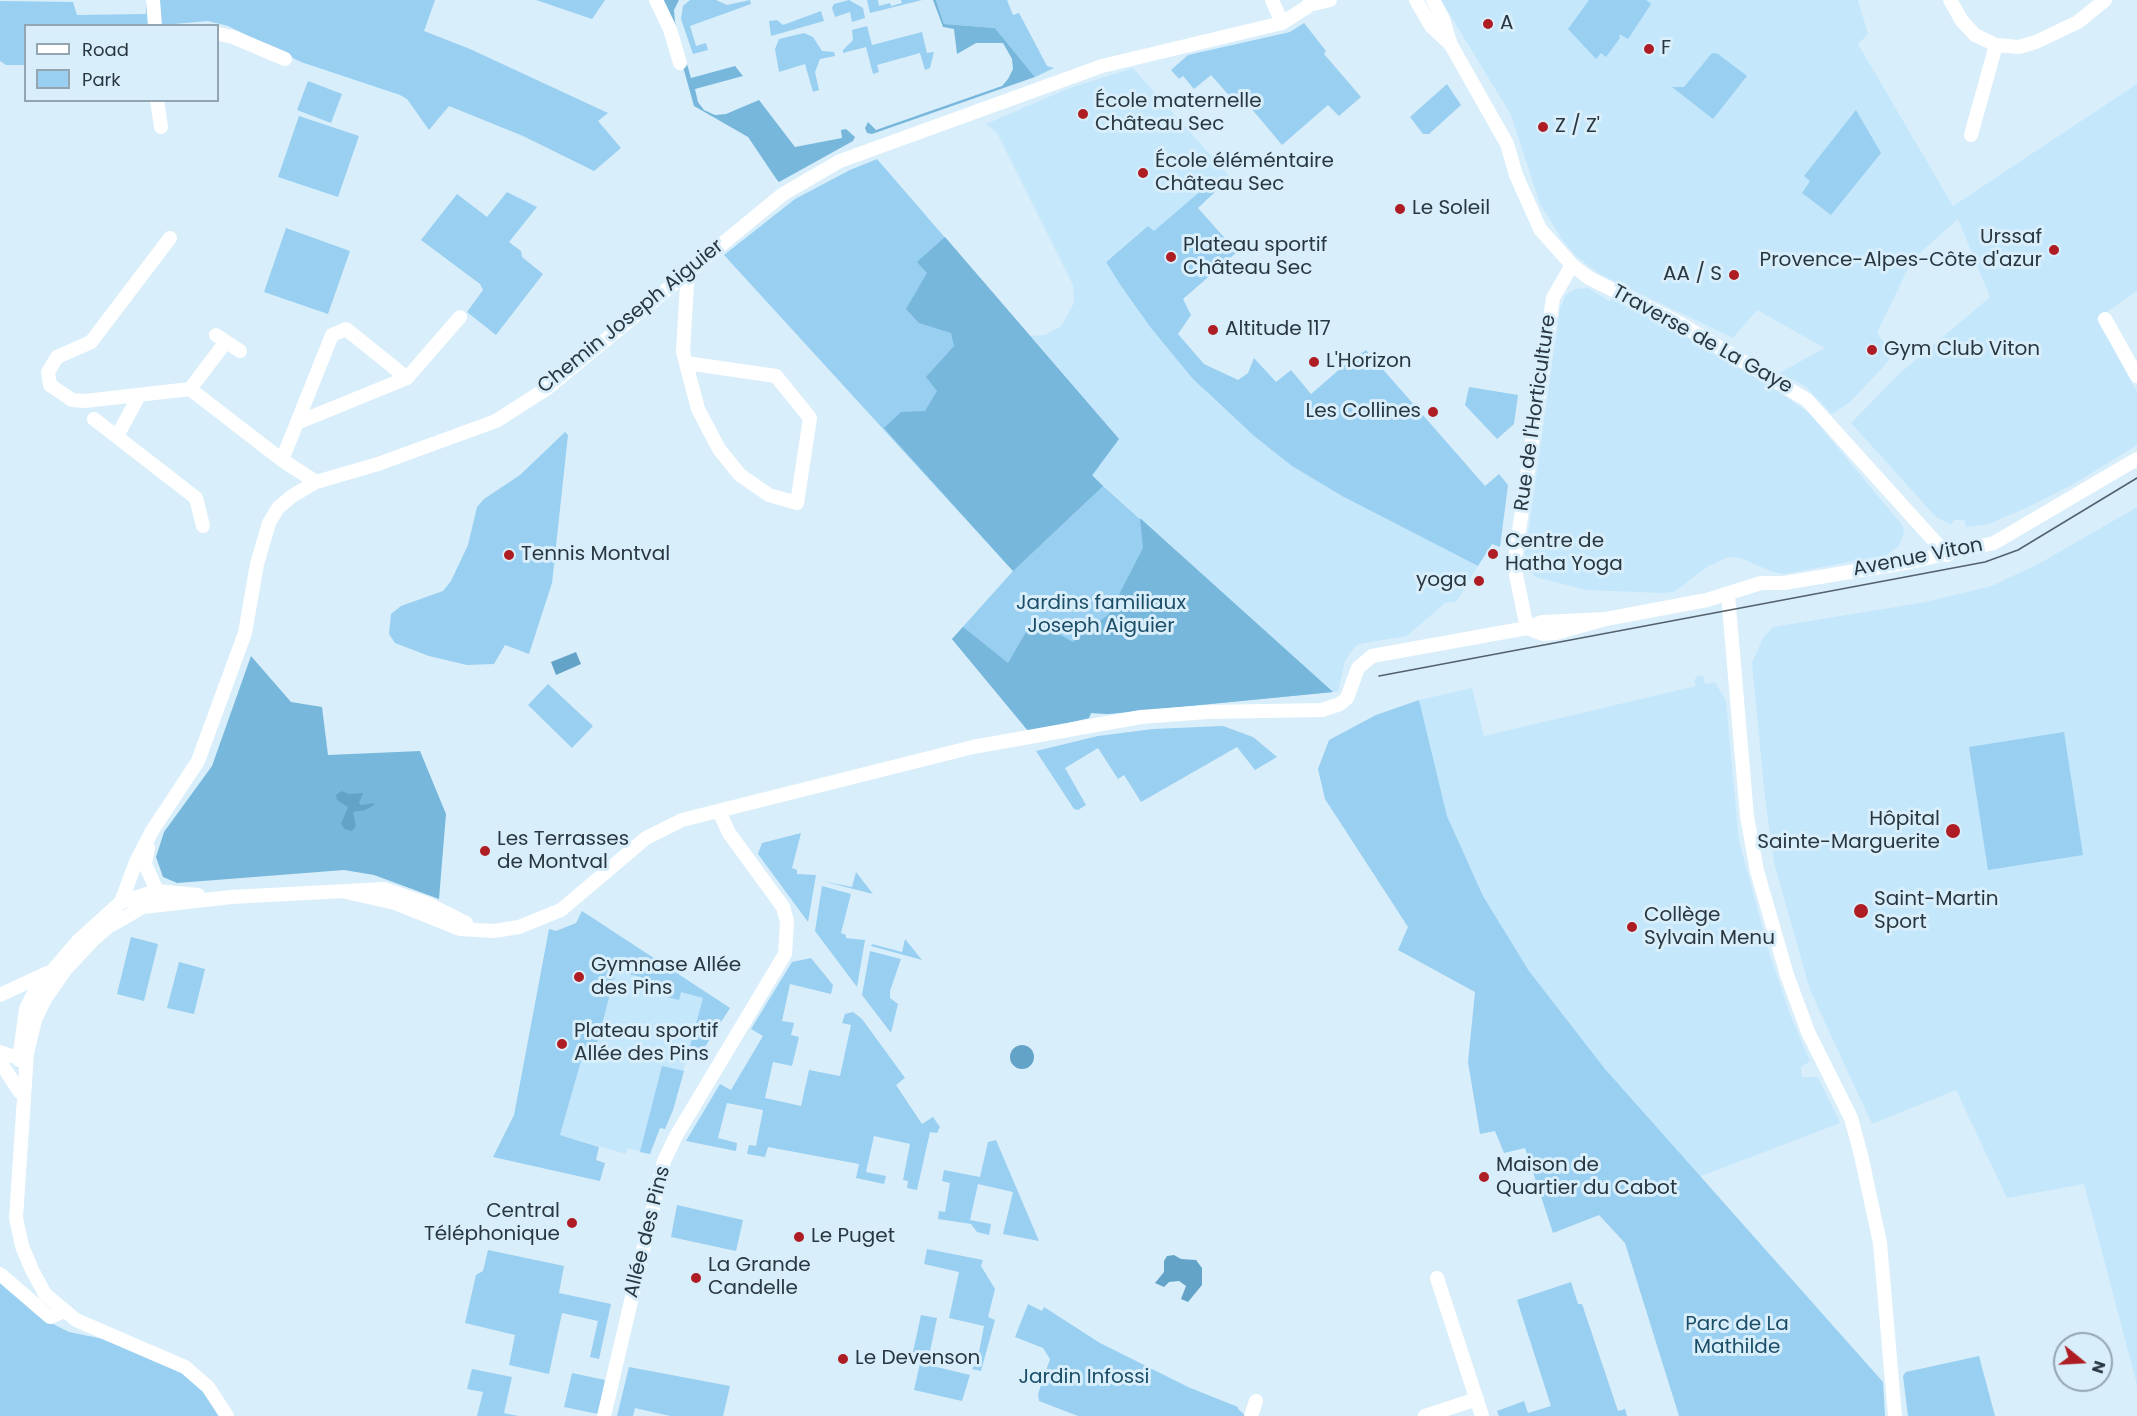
<!DOCTYPE html>
<html>
<head>
<meta charset="utf-8">
<style>
	body { margin:0 }
	#map { position:relative; width:2137px; height:1416px; overflow:hidden; background:#d9eefb; font-family:Poppins,sans-serif }
	canvas { display:block }
	.legend { position:absolute; left:24px; top:24px; width:195px; height:78px; box-sizing:border-box; background:#d9eefb; border:2px solid #93a5b0; margin:0; padding:8px 10px; list-style:none; font-size:18px; color:#293740 }
	.legend li { display:flex; align-items:center; gap:12px; height:30px }
	.legend b { width:30px; border:2px solid #93a5b0 }
	.north { position:absolute; left:2053px; top:1332px; width:60px; height:60px; box-sizing:border-box; background:#d9eefb; border:2px solid #93a5b0; border-radius:50%; rotate:108deg; font-size:16px; font-weight:700; line-height:24px; text-align:center; color:#293740 }
	.north::after { content:''; display:block; margin:auto; width:21px; height:27px; background:#af1d24; clip-path:polygon(50% 0,100% 100%,50% 72%,0 100%) }
</style>
</head>
<body>
<div id="map">
<canvas width="2137" height="1416"></canvas>
<ul class="legend">
<li><b style="height:8px;background:#fff"></b>Road</li>
<li><b style="height:16px;background:#99cff0"></b>Park</li>
</ul>
<div class="north">N</div>
</div>
<script>
const ctx = document.querySelector('canvas').getContext('2d');
ctx.lineJoin = 'round';
function fillPath(path, color) { ctx.fillStyle = color; ctx.fill(path, 'evenodd'); }
const shape = rows => new Path2D(rows.map(r => 'M' + r).join(''));
function strokePath(path, color, width, dash) { ctx.strokeStyle = color; ctx.lineWidth = width; ctx.lineCap = dash ? 'butt' : 'round'; ctx.setLineDash(dash || []); ctx.stroke(path); }
function label(font, color, halo, rows, align = 'center') {
  ctx.font = font + ' Poppins,sans-serif'; ctx.lineWidth = 6; ctx.setLineDash([]); ctx.textBaseline = 'middle'; ctx.strokeStyle = halo; ctx.fillStyle = color; for (const [text, x, y, turn = 0] of rows) {
    ctx.save(); ctx.translate(x, y); ctx.rotate((+turn || 0) * Math.PI / 180); ctx.textAlign = isNaN(turn) ? turn : align; if (halo) ctx.strokeText(text, 0, 0); ctx.fillText(text, 0, 0); ctx.restore();
  }
}
const built = shape([
	[1441,0,1858,0,1868,34,1858,44,1953,206,2137,84,2137,291,2097,319,2137,392,2137,445,2072,485,2026,508,1989,524,1966,527,1964,520,1954,520,1951,525,1936,517,1851,423,1900,373,1990,297,1958,219,1912,260,1877,333,1893,354,1885,365,1850,402,1832,414,1805,386,1779,373,1825,348,1757,310,1733,338,1601,275,1577,257,1563,241,1540,204,1511,115],
	[1133,68,1231,178,1217,190,1210,183,1154,232,1148,226,1106,261,1121,286,1151,328,1210,396,1254,436,1292,466,1342,496,1478,566,1456,602,1445,603,1407,636,1359,644,1353,649,1345,661,1338,692,1333,692,1092,475,1119,439,1031,336,1045,335,1061,326,1074,303,1073,285,997,133,986,124,1067,89],
	[1588,288,1609,301,1611,299,1677,330,1700,347,1759,378,1809,413,1903,526,1904,532,1899,546,1887,555,1784,574,1773,572,1740,558,1728,557,1707,567,1674,592,1662,593,1586,590,1535,577,1527,567,1525,555,1560,308,1566,295,1576,289],
	[2137,507,2137,1385,2084,1184,2007,1198,1956,1090,1872,1124,1810,990,1774,863,1765,798,1752,663,1763,638,1773,627,1926,602,1992,586,2042,562],
	[1697,676,1703,676,1705,684,1715,682,1726,701,1739,841,1771,958,1790,1014,1810,1061,1801,1067,1802,1077,1818,1077,1840,1123,1699,1177,1605,1069,1529,971,1483,896,1447,816,1419,700,1472,688,1484,736,1696,686,1694,681],
	[647,953,730,1008,701,1053,689,1050,673,1110,665,1129,660,1128,650,1154,627,1148,626,1154,560,1135,581,1060,592,1062,616,970]
]);
const green = shape([
	[146,0,149,0,151,25,26,26,25,65,6,65,0,61,0,1,73,2,77,15,146,14],
	[157,0,435,0,424,31,470,49,608,113,598,121,621,148,594,171,523,136,449,106,429,130,407,99,400,95,301,62,228,26,208,21,162,25,159,20],
	[536,0,605,0,592,19],
	[690,0,716,0,727,5,750,0,751,4,690,26,696,46,706,43,708,50,693,54,681,19,683,6],
	[849,0,863,8,865,18,852,22,850,12,835,17,832,8,834,4],
	[867,0,878,0,879,6,890,3,891,6,902,3,901,0,922,0,870,13],
	[936,0,1007,0,1013,15,1019,13,1047,66,1054,68,1035,77,995,28,944,24],
	[1589,0,1646,0,1651,4,1628,39,1619,34,1620,38,1606,57,1601,53,1596,59,1568,29],
	[821,11,824,21,771,36,769,21,777,20,783,25],
	[1304,23,1326,51,1324,54,1361,97,1339,116,1328,105,1282,145,1240,95,1233,100,1211,75,1194,89,1183,76,1179,79,1171,70,1188,55,1290,32],
	[867,26,872,45,922,32,927,53,934,52,930,68,925,70,920,53,877,65,879,72,873,74,866,47,843,53,843,50,853,40,852,30],
	[804,33,813,37,822,51,834,52,835,56,820,59,815,72,819,90,813,92,805,64,779,72,775,49,779,39],
	[1712,53,1718,54,1747,76,1713,119,1672,87,1684,87],
	[308,81,342,94,331,123,297,110],
	[1447,84,1461,105,1429,134,1423,134,1410,117],
	[1856,110,1881,153,1831,215,1802,193,1810,181,1804,176],
	[299,116,359,136,338,197,278,177],
	[877,159,1119,439,1092,476,1333,692,1108,714,1091,713,1089,718,1029,732,952,639,1013,571,724,255,795,199,850,170],
	[1210,183,1217,190,1198,208,1237,252,1183,299,1191,315,1178,334,1204,364,1238,380,1248,373,1254,358,1276,382,1291,370,1311,394,1347,363,1366,350,1485,486,1499,474,1508,485,1500,547,1492,544,1478,566,1342,496,1292,466,1254,436,1193,379,1151,328,1121,286,1106,262,1148,226,1154,231],
	[507,192,537,207,509,242,521,251,522,257,543,274,496,335,467,312,483,290,480,284,421,240,457,194,487,217],
	[286,228,350,251,328,314,264,292],
	[1469,387,1518,395,1514,424,1497,439,1465,405],
	[565,432,568,435,552,583,529,654,505,645,494,664,467,665,429,656,395,643,389,634,391,614,401,606,443,591,451,581,468,545,477,507,484,499,520,475],
	[548,684,593,726,572,748,528,705],
	[1419,700,1447,816,1483,896,1529,971,1605,1069,1883,1382,1885,1416,1679,1416,1625,1243,1599,1215,1553,1233,1525,1148,1504,1153,1495,1131,1480,1134,1468,1062,1475,992,1398,950,1408,927,1325,799,1318,769,1329,740,1376,715],
	[1223,726,1253,737,1277,757,1255,770,1237,747,1141,802,1124,775,1118,779,1098,748,1065,768,1086,805,1078,810,1074,809,1036,751,1098,736,1153,729],
	[2064,732,2083,855,1988,870,1969,747],
	[801,833,792,868,797,870,797,874,816,875,808,922,758,854,762,843],
	[856,872,873,894,822,881,852,887],
	[822,886,851,894,841,933,846,935,846,938,865,940,857,987,815,931],
	[582,911,730,1008,701,1053,689,1050,703,998,681,992,679,1000,638,990,641,977,616,971,592,1063,581,1061,560,1135,599,1147,596,1160,605,1163,600,1181,493,1157,514,1115,549,929,556,931,576,923],
	[131,937,158,944,144,1001,117,994],
	[905,939,922,960,871,946,872,944,902,952],
	[870,951,901,959,890,991,890,998,898,1004,891,1033,862,995],
	[811,958,833,985,831,994,790,984,782,1021,794,1023,791,1035,799,1037,792,1066,773,1062,765,1098,801,1106,809,1070,840,1076,851,1025,842,1023,845,1014,853,1012,862,1019,905,1078,896,1085,922,1124,933,1117,940,1127,937,1133,930,1132,917,1190,907,1188,908,1181,903,1180,910,1144,874,1136,866,1172,886,1176,884,1184,856,1178,859,1164,768,1147,765,1157,747,1154,749,1145,756,1146,763,1110,727,1103,718,1138,737,1143,736,1151,686,1141,720,1084,731,1090,763,1036,751,1029,792,962],
	[179,962,205,969,194,1014,167,1008],
	[662,1066,684,1071,673,1110,665,1129,660,1128,650,1154,640,1152],
	[996,1140,1039,1241,1003,1234,1013,1192,978,1184,970,1220,991,1224,989,1235,977,1232,971,1224,938,1219,939,1211,945,1212,950,1183,942,1181,944,1170,980,1177,988,1142],
	[677,1205,743,1220,736,1251,671,1237],
	[927,1249,983,1260,981,1266,995,1289,988,1317,995,1320,981,1371,972,1369,977,1362,984,1326,949,1318,959,1272,924,1264],
	[488,1250,564,1266,559,1293,611,1304,599,1359,590,1357,598,1321,562,1313,549,1374,509,1365,515,1335,465,1323,476,1275,483,1271],
	[0,1281,49,1322,69,1332,103,1339,170,1364,197,1383,220,1416,0,1416],
	[1571,1282,1578,1304,1582,1304,1618,1411,1625,1409,1627,1416,1499,1416,1497,1411,1524,1401,1528,1413,1551,1406,1517,1300],
	[1028,1304,1042,1311,1044,1307,1100,1343,1188,1387,1238,1407,1238,1409,1246,1416,1078,1416,1039,1401,1038,1394,1050,1359,1043,1348,1015,1337],
	[921,1315,937,1318,929,1356,913,1352],
	[1979,1356,1995,1416,1908,1416,1903,1376,1906,1372],
	[920,1363,970,1375,962,1401,914,1390],
	[629,1367,730,1386,723,1416,670,1416,635,1408,633,1416,617,1416],
	[472,1369,512,1377,504,1413,518,1416,477,1416,483,1392,467,1389],
	[572,1373,605,1380,598,1414,564,1407]
]);
const forest = shape([
	[659,0,679,0,674,10,675,22,691,78,735,66,743,76,695,89,698,102,704,110,715,115,726,114,759,100,795,147,842,138,841,130,846,129,855,137,853,141,779,182,777,180,748,137,694,106,671,24],
	[933,0,936,0,944,24,995,28,1035,77,872,134,867,133,865,128,868,122,876,130,1002,86,1008,79,1013,69,1012,59,1003,43,976,43,957,54,954,29,943,27],
	[945,237,1119,439,1092,475,1103,486,1013,571,884,428,901,412,925,411,937,391,926,377,954,346,951,333,919,323,906,309,927,273,917,262],
	[1140,518,1333,692,1108,714,1091,713,1089,718,1029,732,952,639,963,627,1008,663,1033,620,1073,642,1109,614,1143,548],
	[251,656,291,702,322,707,328,755,420,751,446,814,439,899,374,875,344,870,177,883,163,877,156,857,164,832,212,766]
]);
const water = shape([
	[576,652,581,664,556,675,551,662],
	[341,791,349,794,363,793,359,803,361,805,374,803,374,805,365,810,353,812,356,826,352,831,345,829,341,824,348,807,337,800,336,795],
	'1010 1057a12 12 0 1 1 24 0a12 12 0 1 1-24 0Z',
	[1174,1255,1181,1259,1196,1260,1202,1268,1202,1285,1188,1302,1181,1299,1186,1286,1179,1281,1169,1282,1164,1287,1155,1283,1164,1272,1164,1261,1167,1256]
]);
const minor = shape([
	[153,0,155,26],
	[656,0,670,29,680,63],
	[1272,0,1282,23],
	[1416,0,1431,26,1450,44],
	[1433,0,1443,19,1451,45,1507,144,1516,175,1540,229,1572,265,1589,278,1679,323,1807,400,1947,555],
	[1950,0,1962,21,1975,35,1996,45,2019,47,2036,42,2078,22,2105,0],
	[1309,5,1330,0],
	[218,34,233,37,285,59],
	[157,100,161,127],
	[1971,135,1996,45],
	[170,238,91,342,57,357,48,372,50,385,72,400,85,401,190,389,282,460,316,482],
	[2105,319,2137,376],
	[216,335,240,351],
	[686,363,776,376,810,418,797,503,769,495,740,475,719,449,698,409,683,352,687,284,692,266],
	[190,389,225,343],
	[94,419,196,498,203,526],
	[299,422,407,378,460,317],
	[117,436,139,396],
	[282,460,332,335,346,329,407,378],
	[1728,595,1747,816,1757,871,1787,975,1808,1032,1851,1118,1861,1155,1880,1243,1895,1416],
	[1527,628,1543,634,1556,633,1606,619,1707,600,1761,583,1784,583,1910,562,1994,543,2137,459],
	[1527,628,1514,565,1553,298,1572,265],
	[148,848,145,864,157,891],
	[346,892,395,903,460,929,494,931,519,927,561,910,646,838,682,820,973,747,1141,717,1207,712,1322,710,1340,704,1347,698,1358,668,1372,656,1527,628,1542,622,1606,619],
	[121,902,136,862,152,831,198,761,245,633,257,564,269,523,278,508,292,496,316,482,378,464,496,421,546,389,783,194,840,161,1102,66,1282,23,1307,7,1312,0],
	[0,995,47,973],
	[0,1052,11,1056,25,1054],
	[19,1060,26,1009,35,991,78,941,121,902,157,891,198,895],
	[0,1062,20,1092],
	[0,1274,50,1317,64,1311],
	[1437,1278,1482,1416],
	[227,1416,208,1387,185,1367,76,1320,45,1294,32,1270,22,1246,16,1218,27,1053,35,1020,45,999,65,970,93,940,108,927,143,907,231,897,384,889,428,904,466,923],
	[604,1416,664,1161,676,1136,785,954,787,921,783,907,729,833,719,811],
	[1251,1416,1256,1401],
	[1425,1416,1477,1399]
]);
const tram = shape([
	[1379,676,1985,562,2018,550,2137,478]
]);
const markers = [
	[1488,24,6,"#af1d24"],
	[1649,49,6,"#af1d24"],
	[1083,114,6,"#af1d24"],
	[1543,127,6,"#af1d24"],
	[1143,173,6,"#af1d24"],
	[1400,209,6,"#af1d24"],
	[2054,250,6,"#af1d24"],
	[1171,257,6,"#af1d24"],
	[1734,275,6,"#af1d24"],
	[1213,330,6,"#af1d24"],
	[1872,350,6,"#af1d24"],
	[1314,362,6,"#af1d24"],
	[1433,412,6,"#af1d24"],
	[1493,554,6,"#af1d24"],
	[509,555,6,"#af1d24"],
	[1479,581,6,"#af1d24"],
	[1953,831,8,"#af1d24"],
	[485,851,6,"#af1d24"],
	[1861,911,8,"#af1d24"],
	[1632,927,6,"#af1d24"],
	[579,977,6,"#af1d24"],
	[562,1044,6,"#af1d24"],
	[1484,1177,6,"#af1d24"],
	[572,1223,6,"#af1d24"],
	[799,1237,6,"#af1d24"],
	[696,1278,6,"#af1d24"],
	[843,1359,6,"#af1d24"]
];
const poiNames = [
	["A",1500,24],
	["F",1661,49],
	["École maternelle",1095,102],
	["Château Sec",1095,125],
	["Z / Z'",1555,127],
	["École éléméntaire",1155,162],
	["Château Sec",1155,185],
	["Le Soleil",1412,209],
	["Urssaf",2042,238,"right"],
	["Provence-Alpes-Côte d'azur",2042,261,"right"],
	["Plateau sportif",1183,246],
	["Château Sec",1183,269],
	["AA / S",1722,275,"right"],
	["Altitude 117",1225,330],
	["Gym Club Viton",1884,350],
	["L'Horizon",1326,362],
	["Les Collines",1421,412,"right"],
	["Centre de",1505,542],
	["Hatha Yoga",1505,565],
	["Tennis Montval",521,555],
	["yoga",1467,581,"right"],
	["Hôpital",1940,820,"right"],
	["Sainte-Marguerite",1940,843,"right"],
	["Les Terrasses",497,840],
	["de Montval",497,863],
	["Saint-Martin",1874,900],
	["Sport",1874,923],
	["Collège",1644,916],
	["Sylvain Menu",1644,939],
	["Gymnase Allée",591,966],
	["des Pins",591,989],
	["Plateau sportif",574,1032],
	["Allée des Pins",574,1055],
	["Maison de",1496,1166],
	["Quartier du Cabot",1496,1189],
	["Central",560,1212,"right"],
	["Téléphonique",560,1235,"right"],
	["Le Puget",811,1237],
	["La Grande",708,1266],
	["Candelle",708,1289],
	["Le Devenson",855,1359]
];
const streetNames = [
	["Chemin Joseph Aiguier",631,317,-39],
	["Traverse de La Gaye",1702,340,29],
	["Rue de l'Horticulture",1536,413,-82],
	["Avenue Viton",1918,558,-11],
	["Allée des Pins",648,1232,-76]
];
const parkNames = [
	["Jardins familiaux",1101,604],
	["Joseph Aiguier",1101,627],
	["Parc de La",1737,1325],
	["Mathilde",1737,1348],
	["Jardin Infossi",1084,1378]
];
fillPath(built, '#c5e7fc');
fillPath(green, '#99cff0');
fillPath(forest, '#77b7dc');
fillPath(water, '#64a3c8');
strokePath(minor, '#fff', 14);
strokePath(tram, '#52616b', 1.5);
for (const [x, y, r, color] of markers) { const dot = new Path2D(); dot.arc(x, y, r, 0, 2 * Math.PI); ctx.fillStyle = color; ctx.fill(dot); strokePath(dot, '#d9eefb', 2); }
label('20px', '#293740', '#d9eefb', poiNames, 'left');
label('20px', '#293740', '#d9eefb', streetNames);
label('20px', '#1c4e68', '#d9eefb', parkNames);
</script>
</body>
</html>
